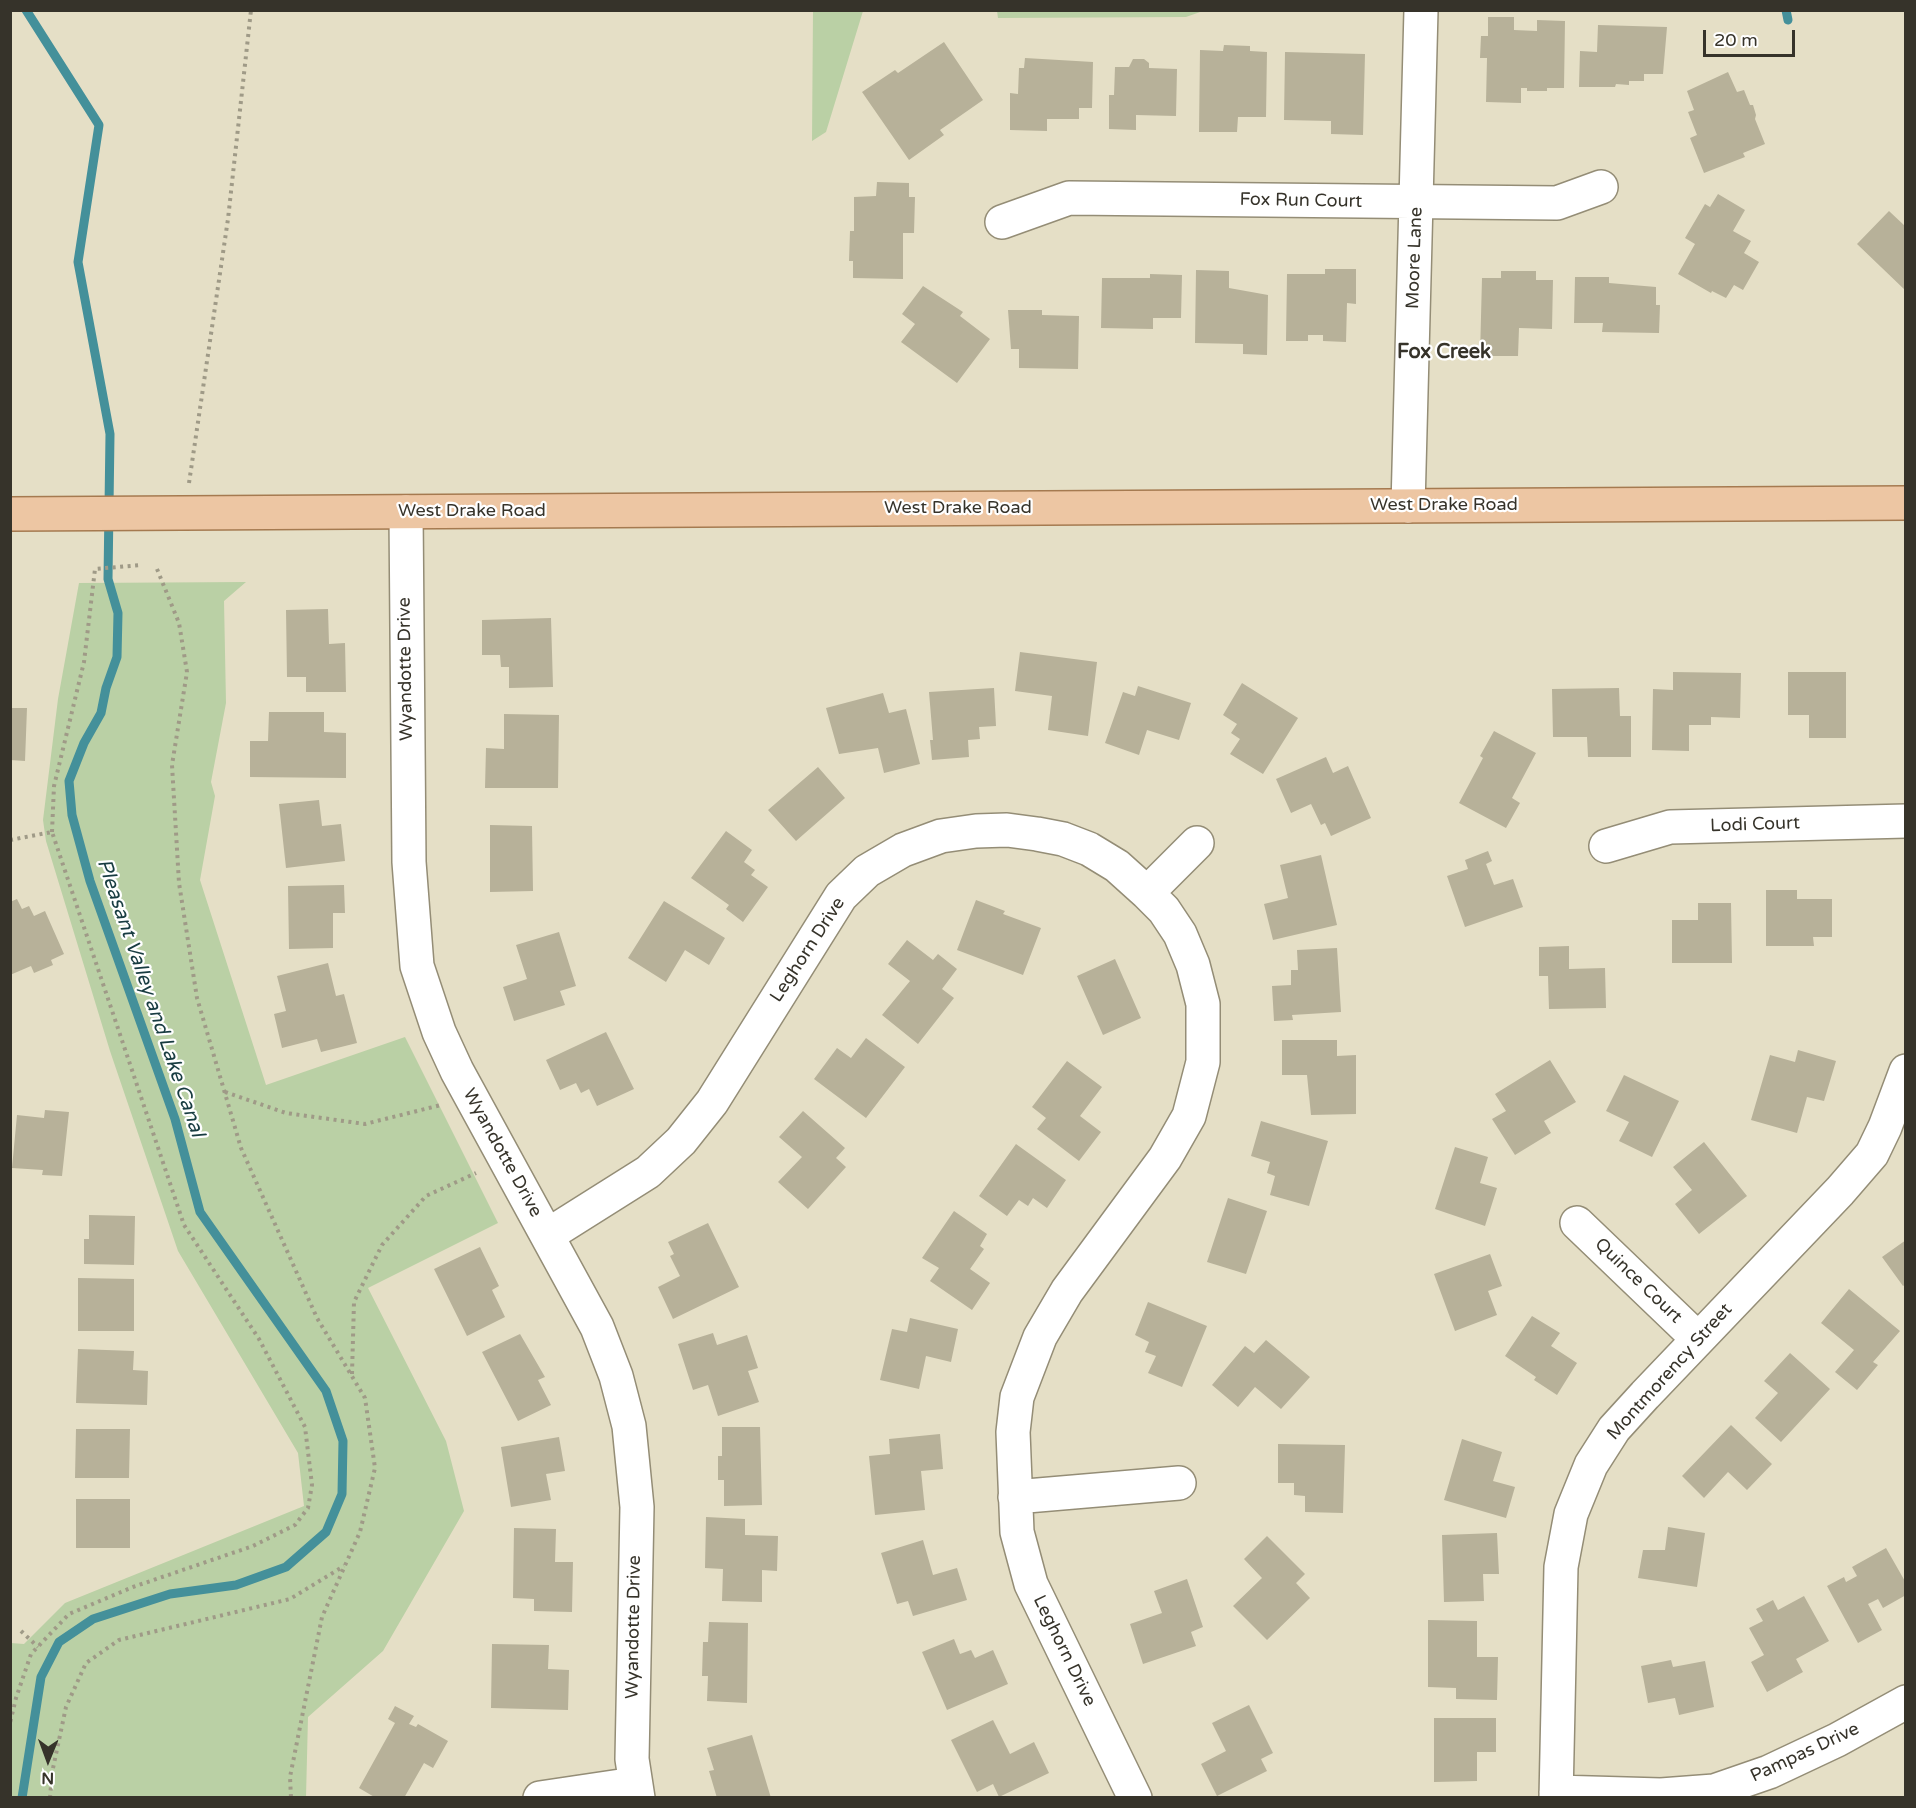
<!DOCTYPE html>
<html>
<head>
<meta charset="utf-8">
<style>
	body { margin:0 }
	#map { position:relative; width:1916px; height:1808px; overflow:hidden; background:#e5dfc6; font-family:"Varela Round",sans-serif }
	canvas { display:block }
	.frame { position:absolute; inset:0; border:12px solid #36332a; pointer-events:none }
	.north { position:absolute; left:18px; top:1730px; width:60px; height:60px; -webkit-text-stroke:4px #fff; paint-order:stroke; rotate:181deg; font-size:16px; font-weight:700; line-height:24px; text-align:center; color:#36332a }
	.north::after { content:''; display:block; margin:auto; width:21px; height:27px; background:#36332a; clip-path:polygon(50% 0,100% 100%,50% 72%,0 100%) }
	.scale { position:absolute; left:1703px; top:30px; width:92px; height:27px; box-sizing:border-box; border:3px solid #36332a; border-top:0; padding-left:8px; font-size:18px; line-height:21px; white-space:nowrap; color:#36332a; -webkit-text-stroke:4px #fff; paint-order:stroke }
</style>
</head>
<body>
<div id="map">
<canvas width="1916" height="1808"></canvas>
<div class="frame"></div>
<div class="north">N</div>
<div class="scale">20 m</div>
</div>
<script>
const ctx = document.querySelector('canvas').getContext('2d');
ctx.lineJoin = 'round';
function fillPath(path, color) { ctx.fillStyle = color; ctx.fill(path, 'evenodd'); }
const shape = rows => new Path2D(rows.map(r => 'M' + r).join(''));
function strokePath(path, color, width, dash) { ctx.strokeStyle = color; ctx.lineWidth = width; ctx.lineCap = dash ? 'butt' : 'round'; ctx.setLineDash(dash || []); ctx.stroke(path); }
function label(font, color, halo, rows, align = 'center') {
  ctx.font = font + ' "Varela Round",sans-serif'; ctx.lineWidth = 4.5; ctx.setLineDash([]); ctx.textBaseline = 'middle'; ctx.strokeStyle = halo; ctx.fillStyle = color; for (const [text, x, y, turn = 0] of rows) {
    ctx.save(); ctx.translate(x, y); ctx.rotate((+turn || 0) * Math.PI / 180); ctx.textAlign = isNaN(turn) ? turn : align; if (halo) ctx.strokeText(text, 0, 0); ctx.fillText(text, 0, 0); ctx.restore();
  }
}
const green = shape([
	[813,11,863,11,826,132,812,141],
	[997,11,997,10,1203,11,1186,17,998,18],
	[246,582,224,601,226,703,211,782,215,796,200,880,266,1085,405,1037,498,1223,368,1288,446,1441,464,1511,383,1651,308,1717,306,1797,11,1797,11,1643,24,1644,65,1603,304,1506,298,1453,178,1251,110,1051,46,841,43,820,58,699,79,583]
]);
const stream = shape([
	[1786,10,1788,20],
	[22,1798,41,1677,59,1642,93,1619,170,1594,236,1585,286,1567,326,1532,342,1494,343,1441,326,1391,200,1212,175,1119,90,881,72,815,69,781,84,743,101,713,106,688,117,657,118,613,108,579,110,434,78,262,99,125,26,10]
]);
const building = shape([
	[1488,17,1514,17,1514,30,1537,31,1537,20,1565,21,1564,88,1547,88,1547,91,1527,91,1527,88,1521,88,1521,103,1486,102,1487,58,1480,58,1481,36,1488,36],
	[1598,25,1667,27,1663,74,1644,74,1644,81,1629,81,1629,85,1616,84,1615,87,1579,87,1580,51,1597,52],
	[944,42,983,100,940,130,944,135,909,160,862,92,895,70,898,73],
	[1224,45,1250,46,1250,51,1267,52,1266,117,1238,117,1237,132,1199,132,1200,50,1223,51],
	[1285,52,1365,54,1363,135,1331,134,1331,121,1284,120],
	[1025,58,1093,62,1092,108,1079,108,1079,119,1047,119,1047,131,1010,130,1010,93,1018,94,1019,68,1024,68],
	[1133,59,1144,59,1149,63,1149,68,1177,69,1176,116,1136,115,1136,130,1109,129,1109,95,1114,95,1115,67,1129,67],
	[1728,72,1737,92,1744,90,1750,105,1753,105,1756,115,1755,119,1765,144,1743,153,1745,157,1704,173,1690,138,1697,135,1688,112,1694,110,1687,91],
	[877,182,909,183,909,197,915,197,914,233,903,233,903,279,853,278,853,261,849,261,850,231,854,231,854,197,876,196],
	[1718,194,1745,210,1733,231,1751,241,1744,253,1759,262,1743,290,1734,285,1726,298,1712,291,1711,293,1678,274,1695,244,1685,238,1705,204,1710,207],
	[1889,211,1906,227,1906,291,1857,244],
	[1325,269,1356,269,1356,304,1347,303,1346,342,1323,341,1323,335,1308,335,1308,341,1286,341,1287,274,1325,274],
	[1196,270,1229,271,1229,288,1268,295,1267,355,1243,354,1243,344,1195,343],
	[1501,271,1536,271,1536,280,1553,280,1552,329,1519,328,1518,356,1480,356,1482,278,1501,278],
	[1150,274,1182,275,1181,318,1153,318,1153,329,1101,328,1102,278,1150,278],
	[1575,277,1609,277,1609,283,1656,287,1656,305,1660,305,1659,333,1602,332,1603,323,1574,323],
	[923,286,963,312,960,316,990,339,957,383,901,342,915,324,902,314],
	[1008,310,1042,310,1042,315,1079,316,1078,369,1019,368,1019,349,1011,349],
	[328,609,329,644,345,643,346,692,306,692,306,677,287,677,286,610],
	[551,618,553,687,509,688,509,667,501,667,500,655,482,655,482,620],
	[1020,652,1097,662,1088,736,1048,730,1052,696,1015,691],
	[1673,672,1741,673,1740,718,1711,717,1711,725,1689,725,1689,751,1652,750,1653,689,1673,690],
	[1788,672,1846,672,1846,738,1809,738,1809,715,1788,715],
	[1242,683,1298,718,1263,774,1230,754,1240,739,1231,733,1237,724,1223,715],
	[1138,686,1191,703,1179,740,1147,730,1139,755,1105,743,1123,692,1135,696],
	[994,688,996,726,979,727,980,739,968,740,969,757,932,760,930,740,933,740,929,692],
	[1619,688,1620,716,1631,716,1631,757,1588,757,1587,737,1553,737,1552,689],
	[883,693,889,713,906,709,920,764,884,773,878,748,839,754,826,708],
	[10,708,27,708,25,761,10,760],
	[269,712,324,712,324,732,346,733,346,778,250,777,250,741,268,741],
	[504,714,559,715,558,788,485,788,486,748,504,749],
	[1494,731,1536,753,1512,798,1520,803,1506,828,1459,803,1483,758,1480,756],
	[1326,757,1333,773,1348,766,1371,818,1331,836,1325,823,1321,825,1311,804,1291,813,1276,779],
	[818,767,845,798,796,841,768,810],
	[319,800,322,826,341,824,345,861,286,868,279,804],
	[490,825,532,826,533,891,490,892],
	[726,831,752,850,744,862,755,870,751,875,768,887,743,922,726,909,729,905,691,878],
	[1488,851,1492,861,1486,864,1494,885,1513,879,1523,907,1465,927,1447,876,1468,869,1465,860],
	[1321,855,1337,925,1273,940,1264,904,1288,898,1280,865],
	[344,885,345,913,333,913,333,948,289,949,288,886],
	[1766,890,1797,890,1797,899,1832,899,1832,937,1813,937,1814,946,1766,946],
	[17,899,22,909,29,906,34,916,45,911,64,954,51,960,53,965,34,973,31,966,10,975,10,902],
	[976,900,1005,911,1003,914,1041,928,1023,975,957,950],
	[664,901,725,938,709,965,685,950,666,982,628,958],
	[1698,903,1731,903,1732,963,1672,963,1672,920,1698,920],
	[559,932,576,986,560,991,565,1005,514,1021,503,987,527,979,516,945],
	[907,940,933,960,938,954,957,969,942,989,954,998,918,1044,882,1015,910,981,888,964],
	[1569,946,1569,969,1605,968,1606,1008,1549,1009,1548,976,1539,976,1539,947],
	[1337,948,1341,1012,1292,1015,1293,1020,1274,1021,1272,986,1291,985,1291,970,1298,970,1297,950],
	[1115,959,1141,1018,1103,1035,1077,976],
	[328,963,336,996,344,994,357,1043,321,1052,317,1039,282,1048,274,1014,286,1011,277,976],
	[606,1032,634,1089,597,1106,589,1089,581,1093,576,1083,560,1090,546,1060],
	[866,1038,905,1067,866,1118,814,1079,837,1048,851,1058],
	[1282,1040,1337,1040,1337,1056,1356,1055,1356,1114,1311,1115,1307,1075,1282,1075],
	[1798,1050,1836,1061,1824,1101,1807,1097,1797,1133,1751,1120,1770,1055,1795,1062],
	[1550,1060,1576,1102,1544,1121,1551,1133,1515,1155,1492,1119,1506,1111,1495,1094],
	[1067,1061,1102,1087,1080,1116,1101,1132,1079,1161,1037,1129,1046,1118,1032,1107],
	[1624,1075,1679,1101,1652,1157,1619,1141,1629,1122,1606,1111],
	[45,1110,69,1112,62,1176,42,1175,43,1170,12,1168,17,1115,44,1118],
	[803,1111,845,1148,836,1158,846,1167,808,1209,778,1182,802,1157,779,1137],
	[1261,1121,1328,1141,1309,1206,1270,1195,1275,1176,1267,1173,1270,1162,1251,1156],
	[1704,1142,1747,1196,1699,1234,1675,1204,1692,1190,1673,1167],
	[1016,1144,1066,1180,1047,1208,1033,1198,1028,1206,1019,1200,1007,1216,979,1196],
	[1455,1147,1488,1157,1480,1183,1497,1188,1485,1226,1435,1209],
	[1228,1198,1267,1211,1246,1274,1207,1262],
	[954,1211,987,1234,980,1246,984,1249,970,1269,990,1283,972,1310,930,1281,939,1268,922,1258],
	[89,1215,135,1216,134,1265,84,1264,84,1239,89,1239],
	[708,1223,739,1287,673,1319,658,1287,680,1276,670,1256,674,1254,668,1242],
	[1906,1240,1906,1284,1903,1286,1882,1257],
	[480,1247,499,1286,492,1290,505,1317,467,1336,434,1269],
	[1490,1254,1502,1286,1488,1291,1497,1315,1455,1331,1434,1274],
	[78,1278,134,1279,134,1331,78,1331],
	[1849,1289,1900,1331,1873,1362,1878,1365,1857,1390,1835,1372,1854,1350,1821,1323],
	[1148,1302,1207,1326,1182,1387,1148,1373,1156,1356,1145,1352,1149,1342,1135,1335],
	[1532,1316,1560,1333,1551,1346,1577,1363,1557,1395,1534,1380,1536,1377,1505,1356],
	[910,1318,958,1329,951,1362,926,1356,919,1389,880,1380,892,1329,907,1332],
	[713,1333,717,1345,747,1335,758,1368,748,1371,759,1402,718,1416,708,1385,693,1390,678,1344],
	[520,1334,545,1377,538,1380,551,1405,518,1421,482,1352],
	[1266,1340,1310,1377,1281,1409,1255,1387,1238,1407,1212,1385,1245,1346,1254,1353],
	[78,1349,134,1351,133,1370,148,1371,147,1405,76,1403],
	[1790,1353,1830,1389,1781,1442,1755,1418,1778,1393,1764,1381],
	[1731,1425,1772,1464,1747,1490,1728,1472,1704,1498,1682,1476],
	[722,1427,760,1427,762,1505,724,1506,724,1480,718,1480,718,1456,722,1456],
	[76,1429,130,1429,129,1478,75,1478],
	[940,1434,943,1469,921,1471,925,1510,875,1515,869,1456,890,1454,889,1439],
	[559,1437,565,1471,546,1474,551,1500,511,1507,501,1447],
	[1462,1439,1502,1452,1493,1481,1515,1487,1506,1518,1444,1500],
	[1278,1444,1345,1445,1343,1513,1305,1512,1305,1496,1294,1495,1294,1483,1278,1483],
	[76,1499,130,1499,130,1548,76,1548],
	[706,1517,745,1519,745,1535,778,1536,777,1571,762,1570,762,1602,722,1601,723,1569,705,1568],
	[1668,1527,1705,1533,1697,1587,1638,1578,1643,1550,1665,1550],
	[514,1528,556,1529,555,1562,573,1562,572,1612,534,1611,534,1599,513,1598],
	[1497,1533,1499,1574,1483,1574,1484,1601,1444,1602,1442,1535],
	[1267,1536,1305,1574,1296,1583,1310,1598,1267,1640,1233,1606,1262,1578,1244,1559],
	[923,1540,933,1575,957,1568,967,1600,913,1616,908,1601,897,1604,881,1553],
	[1886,1548,1906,1583,1906,1595,1883,1608,1878,1599,1868,1604,1882,1630,1858,1643,1827,1586,1844,1577,1846,1582,1857,1576,1852,1567],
	[1187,1579,1203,1627,1191,1632,1196,1646,1143,1664,1130,1624,1162,1613,1154,1591],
	[1804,1596,1829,1641,1796,1659,1803,1672,1767,1692,1751,1662,1764,1655,1749,1628,1763,1621,1756,1609,1773,1600,1778,1610],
	[1428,1620,1477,1621,1477,1657,1498,1657,1497,1700,1456,1699,1456,1688,1428,1687],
	[709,1622,748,1623,747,1703,707,1701,708,1676,702,1676,703,1642,708,1642],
	[954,1639,960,1654,971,1650,975,1658,993,1650,1008,1684,947,1710,922,1652],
	[492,1644,549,1645,548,1669,569,1670,568,1710,491,1708],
	[1671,1660,1673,1667,1705,1661,1714,1707,1679,1715,1675,1698,1648,1703,1641,1666],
	[1249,1705,1273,1753,1261,1759,1267,1771,1217,1796,1201,1764,1226,1751,1212,1723],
	[395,1706,414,1716,409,1724,416,1727,418,1724,448,1741,433,1768,424,1763,404,1798,376,1798,359,1788,395,1723,388,1719],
	[1434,1718,1496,1718,1496,1752,1477,1752,1477,1781,1434,1782],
	[993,1720,1010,1754,1034,1742,1049,1773,999,1797,993,1784,977,1792,951,1740],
	[752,1735,771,1798,717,1798,709,1771,714,1770,707,1748]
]);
const path = shape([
	[189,483,228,219,251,10],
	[157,569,179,623,187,672,172,765,179,883,197,998,241,1148,317,1318,365,1398,375,1468,360,1532,322,1617,290,1777,291,1798],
	[52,832,54,786,84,662,95,569,141,565],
	[10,840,52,832,184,1225,259,1339,305,1427,312,1485,308,1508,295,1525,253,1546,133,1587,69,1614,31,1654,16,1698,10,1723],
	[225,1092,286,1113,365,1124,441,1105],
	[352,1374,354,1302,382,1245,426,1196,476,1173],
	[21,1631,38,1647],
	[50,1798,52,1773,66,1707,86,1663,119,1640,290,1599,344,1566]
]);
const minor = shape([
	[1002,222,1069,198,1557,203,1601,187],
	[1408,506,1421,10],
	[406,512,409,862,417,966,439,1032,457,1071,597,1327,616,1376,629,1426,637,1507,632,1759,638,1798],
	[1606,846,1670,827,1906,821],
	[1147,893,1197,843],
	[1577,1223,1698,1339],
	[548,1235,648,1172,681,1141,712,1102,841,896,867,871,903,850,941,836,976,831,1007,830,1037,834,1063,839,1089,849,1117,866,1147,893,1164,910,1180,934,1193,965,1203,1004,1203,1062,1189,1116,1165,1158,1067,1291,1040,1337,1017,1397,1013,1432,1017,1532,1031,1584,1135,1798],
	[1015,1497,1179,1483],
	[1556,1792,1661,1795,1714,1791,1769,1772,1837,1740,1906,1702],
	[540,1798,634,1784],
	[1556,1798,1561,1567,1571,1514,1591,1465,1614,1429,1645,1395,1840,1191,1872,1154,1885,1127,1906,1071]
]);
const major = shape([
	[10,514,1906,503]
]);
const streetNames = [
	["Fox Run Court",1301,201,1],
	["Moore Lane",1415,258,-88],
	["West Drake Road",1444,505],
	["West Drake Road",958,508],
	["West Drake Road",472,511],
	["Wyandotte Drive",406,669,-91],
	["Lodi Court",1755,825,-2],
	["Leghorn Drive",808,950,-57],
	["Wyandotte Drive",502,1153,61],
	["Quince Court",1638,1281,44],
	["Montmorency Street",1670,1372,-48],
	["Wyandotte Drive",634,1627,-89],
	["Leghorn Drive",1064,1651,64],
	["Pampas Drive",1805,1753,-25]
];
const neighbourhoodNames = [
	["Fox Creek",1444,353]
];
const waterNames = [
	["Pleasant Valley and Lake Canal",150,998,71]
];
fillPath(green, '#bad0a5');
strokePath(stream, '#44909a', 9);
fillPath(building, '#b7b199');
strokePath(minor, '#948d76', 36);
strokePath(major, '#a57a50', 36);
strokePath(path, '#9f9a87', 4, [3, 4.5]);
strokePath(minor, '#fff', 33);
strokePath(major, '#edc6a3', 33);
label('18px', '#36332a', '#fff', streetNames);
label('bold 20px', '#36332a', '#fff', neighbourhoodNames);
label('italic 20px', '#183c41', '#fff', waterNames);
</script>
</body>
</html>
